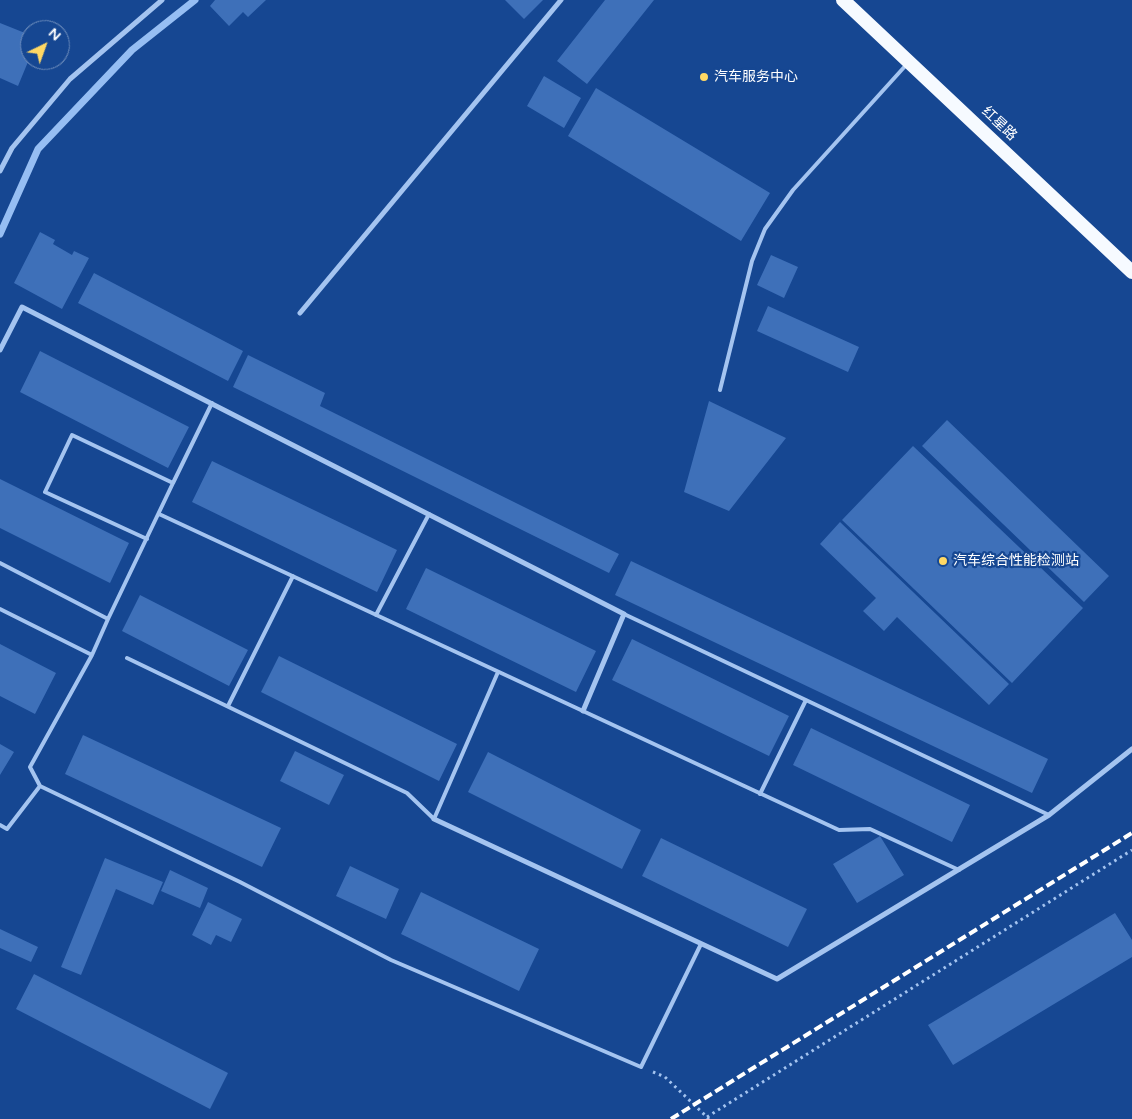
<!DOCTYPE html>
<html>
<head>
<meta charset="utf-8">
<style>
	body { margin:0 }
	#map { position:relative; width:1132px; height:1119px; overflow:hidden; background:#164792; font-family:"Varela Round",sans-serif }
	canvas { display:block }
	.north { position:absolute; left:20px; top:20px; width:50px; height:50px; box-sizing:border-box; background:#164792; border:1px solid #7391be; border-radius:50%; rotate:42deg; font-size:14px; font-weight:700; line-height:20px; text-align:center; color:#fff }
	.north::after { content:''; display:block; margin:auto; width:18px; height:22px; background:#ffd864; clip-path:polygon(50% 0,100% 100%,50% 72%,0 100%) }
</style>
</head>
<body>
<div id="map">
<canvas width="1132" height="1119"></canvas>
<div class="north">N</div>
</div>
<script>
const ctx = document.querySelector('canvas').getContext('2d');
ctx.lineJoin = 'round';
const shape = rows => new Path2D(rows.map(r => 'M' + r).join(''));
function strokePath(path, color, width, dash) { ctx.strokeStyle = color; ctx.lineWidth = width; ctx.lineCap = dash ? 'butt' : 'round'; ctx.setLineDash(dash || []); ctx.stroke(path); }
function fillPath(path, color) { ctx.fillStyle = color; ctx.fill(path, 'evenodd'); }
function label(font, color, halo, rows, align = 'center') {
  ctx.font = font + ' "Varela Round","Noto Sans SC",sans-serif'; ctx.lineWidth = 4.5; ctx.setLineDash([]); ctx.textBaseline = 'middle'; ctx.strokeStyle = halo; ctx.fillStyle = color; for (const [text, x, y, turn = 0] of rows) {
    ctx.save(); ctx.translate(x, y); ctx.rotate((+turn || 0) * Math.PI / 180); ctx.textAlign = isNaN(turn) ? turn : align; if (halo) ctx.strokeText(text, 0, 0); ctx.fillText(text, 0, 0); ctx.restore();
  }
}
const stream = shape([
	[0,234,38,149,132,50,195,0]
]);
const building = shape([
	[215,0,266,0,248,17,243,12,229,26,210,6],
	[505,0,543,0,524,19],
	[605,0,654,0,587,84,557,61],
	[0,23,30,35,30,57,18,86,0,78],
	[544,76,581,98,564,128,527,106],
	[596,88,770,193,741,241,568,136],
	[40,232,55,240,53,244,72,255,74,251,89,258,62,309,14,283],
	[771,255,798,267,784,298,757,285],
	[94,273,243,351,228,381,78,303],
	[768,306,859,347,848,372,757,331],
	[40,351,189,427,168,468,20,392],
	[248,355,325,393,320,406,619,554,609,573,233,387],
	[709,401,786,438,729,511,684,492],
	[947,420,1109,576,1084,602,922,446],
	[913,446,1083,608,1012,683,842,520],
	[212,461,397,550,377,592,192,502],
	[0,479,129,543,110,583,0,528],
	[840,522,1009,684,989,705,897,617,884,631,863,611,876,598,820,544],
	[631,561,1048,759,1032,793,615,595],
	[426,568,596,651,576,692,406,609],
	[140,595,248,650,229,686,122,631],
	[632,639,789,716,769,756,612,680],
	[0,644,56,673,35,714,0,696],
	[279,656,457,744,439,781,261,692],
	[811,728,970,805,952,842,793,765],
	[83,735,281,828,262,867,65,774],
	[0,744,14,752,0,775],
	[295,751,344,775,329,805,280,781],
	[488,752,641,830,622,869,468,792],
	[880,836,904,875,857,903,833,864],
	[661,838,807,909,788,947,642,876],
	[105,858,163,882,153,905,116,889,81,975,61,967],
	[350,866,399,889,386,919,336,896],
	[170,870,208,888,200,908,161,891],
	[421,892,539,949,519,991,401,934],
	[208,902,242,919,231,942,216,935,211,945,192,935],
	[1115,913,1132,940,1132,957,953,1065,928,1025],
	[0,929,38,947,31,962,0,948],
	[34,974,228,1073,210,1109,16,1009]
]);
const path = shape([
	[653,1072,665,1077,709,1119],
	[707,1117,1132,850]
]);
const service = shape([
	[720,390,752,261,765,229,793,190,907,64],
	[159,514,839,830,870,829,959,870],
	[147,539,45,492,72,435,173,483,212,403],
	[0,563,108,619,92,655,0,609],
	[624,614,1049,815],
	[376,615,429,514],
	[108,619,173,483],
	[127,658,407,793,434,819,498,672],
	[228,706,293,576],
	[40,786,30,767,92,655],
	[760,794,806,700],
	[0,825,7,829,40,786,240,882,391,960,641,1067,701,944]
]);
const minor = shape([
	[0,171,12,148,70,79,162,0],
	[300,313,561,0],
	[0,350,22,307,624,614,583,711],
	[434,819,777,979,1049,815,1132,749]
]);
const trunk = shape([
	[843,0,1132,272]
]);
const rail = shape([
	[671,1119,1132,833]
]);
const markers = [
	[704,77,5,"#ffd864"],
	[943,561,5,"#ffd864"]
];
const poiNames = [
	["汽车服务中心",714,77],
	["汽车综合性能检测站",953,561]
];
const streetNames = [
	["红星路",999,124,43]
];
strokePath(stream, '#96bef3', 7);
fillPath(building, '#3e70b9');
strokePath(path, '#a4c4f0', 3, [2.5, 4]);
strokePath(service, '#a4c4f0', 4);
strokePath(minor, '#a4c4f0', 5);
strokePath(trunk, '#f6faff', 14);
strokePath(rail, '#fff', 4, [9, 4]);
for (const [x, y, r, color] of markers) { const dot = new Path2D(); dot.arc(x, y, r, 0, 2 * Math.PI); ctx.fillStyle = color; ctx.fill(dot); strokePath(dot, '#164792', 2); }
label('14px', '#fff', '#164792', poiNames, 'left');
label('14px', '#fff', '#164792', streetNames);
</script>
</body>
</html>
